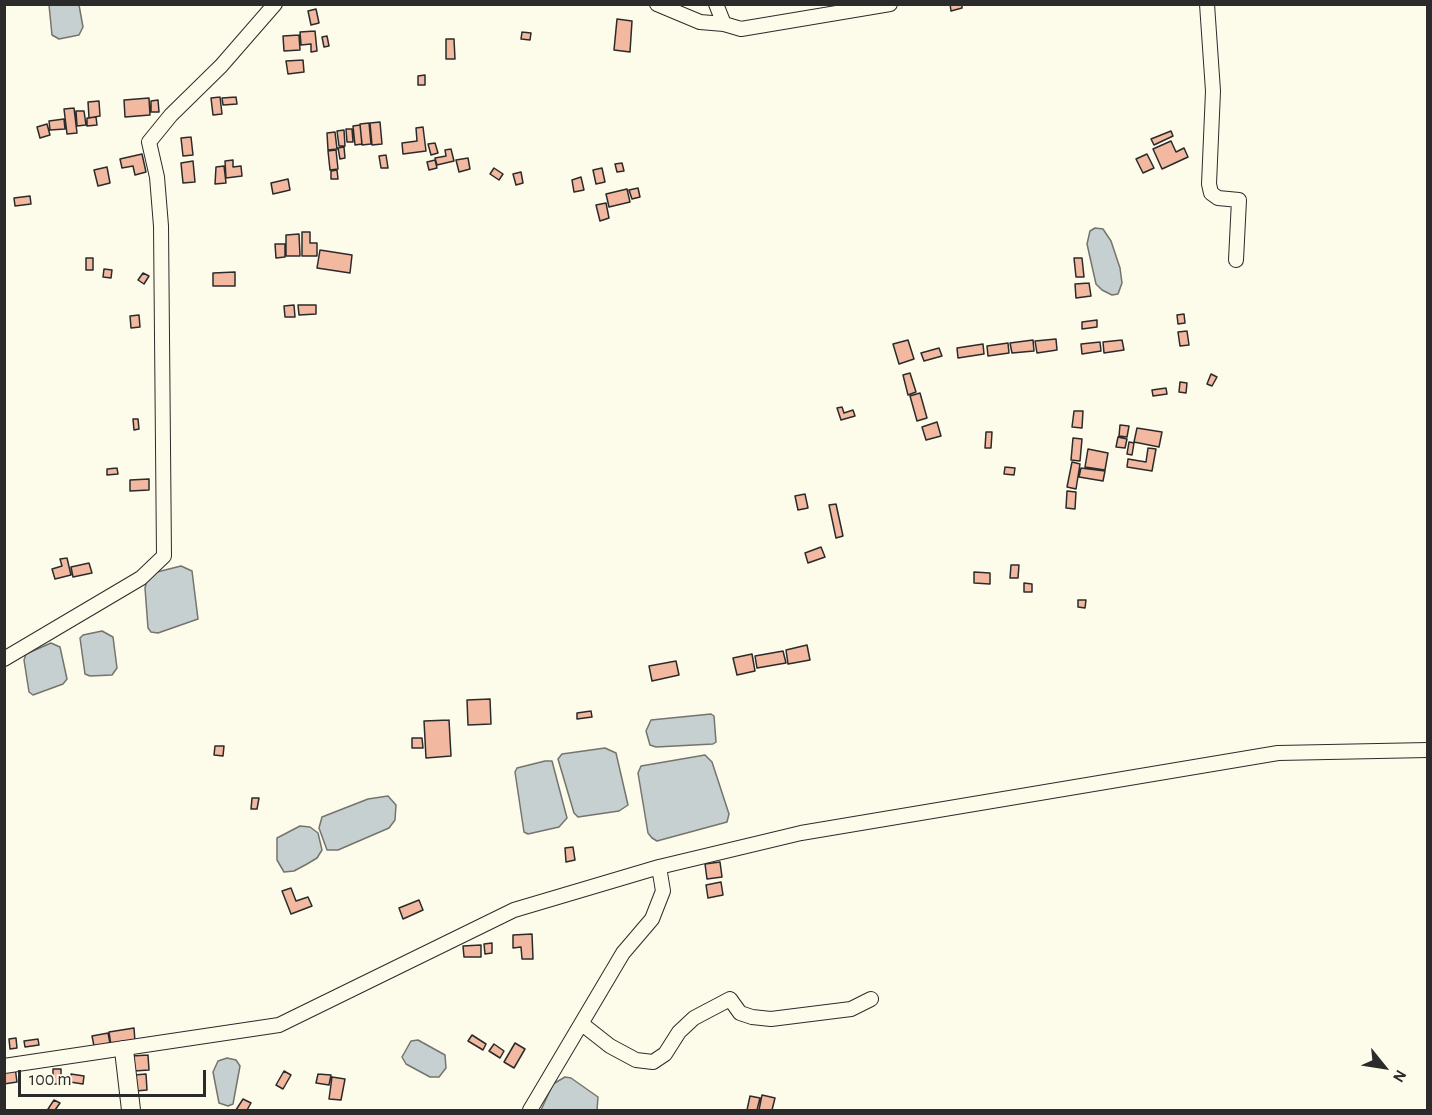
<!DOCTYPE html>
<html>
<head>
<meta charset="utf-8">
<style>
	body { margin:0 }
	#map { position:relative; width:1432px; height:1115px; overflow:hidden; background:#fdfbea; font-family:"Alegreya Sans",sans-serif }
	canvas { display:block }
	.frame { position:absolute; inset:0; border:6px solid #2b2b2b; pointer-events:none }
	.north { position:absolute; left:1354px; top:1037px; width:60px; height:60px; -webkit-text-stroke:4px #fdfbea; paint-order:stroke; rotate:120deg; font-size:16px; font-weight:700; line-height:24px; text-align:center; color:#2b2b2b }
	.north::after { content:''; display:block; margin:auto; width:21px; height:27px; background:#2b2b2b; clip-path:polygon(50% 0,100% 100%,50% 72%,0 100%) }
	.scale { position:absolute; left:18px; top:1070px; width:188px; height:27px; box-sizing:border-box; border:3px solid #2b2b2b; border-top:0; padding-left:8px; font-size:18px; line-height:21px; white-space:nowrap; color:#2b2b2b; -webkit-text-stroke:4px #fdfbea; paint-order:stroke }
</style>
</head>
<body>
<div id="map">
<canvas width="1432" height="1115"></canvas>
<div class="frame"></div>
<div class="north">N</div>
<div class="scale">100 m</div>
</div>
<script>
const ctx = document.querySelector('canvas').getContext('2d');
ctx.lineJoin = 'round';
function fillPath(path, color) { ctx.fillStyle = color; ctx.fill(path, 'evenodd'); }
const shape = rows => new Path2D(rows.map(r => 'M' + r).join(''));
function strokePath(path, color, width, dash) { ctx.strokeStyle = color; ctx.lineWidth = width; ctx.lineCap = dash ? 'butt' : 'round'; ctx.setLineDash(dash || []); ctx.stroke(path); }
const water = shape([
	[49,5,79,5,83,27,79,35,59,39,52,35,49,5],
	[1095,228,1103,229,1111,241,1120,268,1122,283,1118,294,1112,295,1102,290,1096,284,1087,244,1090,231,1095,228],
	[181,566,192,571,198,619,158,633,151,632,148,628,145,588,147,580,153,573,181,566],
	[102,631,113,637,117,668,112,675,90,676,85,674,80,638,83,635,102,631],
	[51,643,60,647,67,679,63,684,33,695,29,692,24,660,26,654,51,643],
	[711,714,714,716,716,742,713,744,656,747,650,745,646,731,651,720,711,714],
	[605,748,616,753,628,805,619,811,578,817,574,813,558,759,562,754,605,748],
	[705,755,712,762,729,814,727,822,657,841,652,838,648,833,638,773,641,766,705,755],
	[545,761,552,761,567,818,559,827,528,834,524,832,515,772,517,768,545,761],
	[388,796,396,805,395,820,389,828,338,850,327,850,319,828,322,817,368,799,388,796],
	[300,826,310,827,318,833,322,850,317,858,307,864,294,871,284,872,277,860,277,838,300,826],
	[418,1040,445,1055,446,1068,439,1077,430,1077,406,1064,402,1057,411,1041,418,1040],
	[227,1058,236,1060,240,1066,233,1104,228,1106,219,1103,213,1072,218,1061,227,1058],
	[565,1077,571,1078,598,1097,597,1110,541,1110,553,1084,565,1077]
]);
const building = shape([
	[950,4,962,4,962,8,951,11,950,4],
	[316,9,319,23,311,25,308,11,316,9],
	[617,19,632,21,630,52,614,50,617,19],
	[315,31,317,51,311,52,311,44,301,45,300,32,315,31],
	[522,32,531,33,530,40,521,39,522,32],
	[299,35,300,50,284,51,283,36,299,35],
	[327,36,329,46,324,47,322,37,327,36],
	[446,39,454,39,455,59,446,59,446,39],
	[303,60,304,72,288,74,286,61,303,60],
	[425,75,425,85,418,85,418,76,425,75],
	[220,97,222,114,213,115,211,98,220,97],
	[236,97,237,104,223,105,222,98,236,97],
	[149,98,150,115,125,117,124,100,149,98],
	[158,100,159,112,151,112,151,101,158,100],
	[99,101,100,116,89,118,88,102,99,101],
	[74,108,77,133,67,134,64,109,74,108],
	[76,111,84,111,86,125,77,126,76,111],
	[96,117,97,125,87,126,87,118,96,117],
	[64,119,65,129,50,130,49,121,64,119],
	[380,122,382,144,372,145,370,123,380,122],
	[369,123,371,144,362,145,360,124,369,123],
	[47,124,50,135,40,138,37,127,47,124],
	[360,125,362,144,355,145,353,126,360,125],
	[423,127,426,151,403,154,402,143,417,141,416,128,423,127],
	[346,129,352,129,353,142,347,142,346,129],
	[344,130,345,146,339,146,337,131,344,130],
	[1171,131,1173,136,1154,145,1151,139,1171,131],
	[335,132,337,149,328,150,327,133,335,132],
	[191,137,193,155,183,156,181,138,191,137],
	[1171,141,1176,152,1184,148,1188,157,1162,169,1153,149,1171,141],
	[435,143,438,153,431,155,428,144,435,143],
	[344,147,345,158,340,159,338,148,344,147],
	[451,149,454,161,437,165,435,158,446,156,445,150,451,149],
	[336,150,338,169,330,170,328,151,336,150],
	[142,154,146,172,135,175,133,166,122,168,120,159,142,154],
	[1147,154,1154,168,1143,173,1136,159,1147,154],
	[386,155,388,168,381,168,379,156,386,155],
	[468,158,470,169,459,172,456,160,468,158],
	[233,160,233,167,241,166,242,176,226,178,225,161,233,160],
	[435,160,437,168,429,170,427,162,435,160],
	[193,161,195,182,183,183,181,163,193,161],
	[622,163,624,171,617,172,615,164,622,163],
	[224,166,226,183,215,184,216,167,224,166],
	[107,167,110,183,98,186,94,170,107,167],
	[494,168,503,174,499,180,490,174,494,168],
	[602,168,605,182,596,184,593,170,602,168],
	[337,170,338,179,331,179,331,171,337,170],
	[521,172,523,183,516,185,513,174,521,172],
	[581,177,584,190,574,192,572,180,581,177],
	[288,179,290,190,273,194,271,183,288,179],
	[638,188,640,197,632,199,629,190,638,188],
	[627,189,630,202,609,207,606,194,627,189],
	[30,196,31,204,15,206,14,198,30,196],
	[606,203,609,218,600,221,596,205,606,203],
	[302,232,310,232,310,243,317,243,317,256,302,256,302,232],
	[299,234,300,256,286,256,286,235,299,234],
	[275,244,285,244,285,257,276,258,275,244],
	[320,250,352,255,350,273,317,268,320,250],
	[86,258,93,258,93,270,86,270,86,258],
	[1074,258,1082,258,1084,277,1076,277,1074,258],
	[104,269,112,270,111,278,103,277,104,269],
	[235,272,235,286,213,286,213,273,235,272],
	[143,273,149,276,144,284,138,280,143,273],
	[1089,283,1091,296,1076,298,1075,284,1089,283],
	[294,305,295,317,285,317,284,306,294,305],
	[298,305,316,305,316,314,299,315,298,305],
	[1184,314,1185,323,1178,324,1177,315,1184,314],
	[139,315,140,327,131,328,130,316,139,315],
	[1097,320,1097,327,1082,329,1082,322,1097,320],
	[1187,331,1189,345,1180,346,1178,332,1187,331],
	[1056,339,1057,350,1037,353,1035,341,1056,339],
	[908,340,914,359,899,364,893,344,908,340],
	[1033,340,1034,351,1012,353,1010,343,1033,340],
	[1122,340,1124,350,1104,353,1103,342,1122,340],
	[1100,342,1101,351,1082,354,1081,344,1100,342],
	[1008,343,1009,353,988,356,987,346,1008,343],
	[983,344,984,354,958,358,957,348,983,344],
	[939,348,942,356,924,361,921,353,939,348],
	[910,373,916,392,908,395,903,375,910,373],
	[1211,374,1217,377,1212,386,1207,384,1211,374],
	[1180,382,1187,383,1186,393,1179,392,1180,382],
	[1166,388,1167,394,1153,396,1152,390,1166,388],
	[920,393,927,418,917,421,910,396,920,393],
	[842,407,844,413,853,410,855,416,841,420,837,408,842,407],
	[1074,411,1083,411,1082,428,1072,427,1074,411],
	[133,419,138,419,139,429,134,430,133,419],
	[937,422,941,436,926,440,922,427,937,422],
	[1120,425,1129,426,1127,437,1119,436,1120,425],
	[1137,428,1162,432,1159,447,1134,442,1137,428],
	[986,432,992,432,991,448,985,448,986,432],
	[1118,437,1127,439,1125,448,1116,447,1118,437],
	[1073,438,1082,439,1080,461,1071,460,1073,438],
	[1129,442,1134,443,1132,455,1127,454,1129,442],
	[1148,448,1156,449,1152,471,1127,467,1128,459,1146,462,1148,448],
	[1088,449,1108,453,1105,470,1085,467,1088,449],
	[1072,462,1080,464,1076,489,1067,487,1072,462],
	[1005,467,1015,468,1014,475,1004,474,1005,467],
	[117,468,118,474,107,475,107,469,117,468],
	[1081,468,1105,471,1103,481,1079,477,1081,468],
	[149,479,149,490,130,491,130,480,149,479],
	[1067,491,1076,492,1075,509,1066,508,1067,491],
	[805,494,808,508,798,510,795,496,805,494],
	[836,504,843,536,836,538,829,505,836,504],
	[821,547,825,557,808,563,805,553,821,547],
	[67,558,71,575,55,579,52,569,62,566,60,559,67,558],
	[89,563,92,573,73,577,71,567,89,563],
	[1011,565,1019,565,1018,578,1010,578,1011,565],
	[974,572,990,573,990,584,974,583,974,572],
	[1024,583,1032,584,1032,592,1024,592,1024,583],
	[1078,600,1086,600,1085,608,1078,607,1078,600],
	[807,645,810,660,788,664,786,650,807,645],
	[783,651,786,663,757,668,755,656,783,651],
	[752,654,755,671,737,675,733,658,752,654],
	[676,661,679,675,652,681,649,666,676,661],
	[490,699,491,724,468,725,467,700,490,699],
	[591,711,592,717,577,719,577,713,591,711],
	[449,720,451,756,426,758,424,721,449,720],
	[412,738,422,738,423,748,412,748,412,738],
	[215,746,224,746,223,756,214,755,215,746],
	[252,798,259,798,257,809,251,809,252,798],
	[573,847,575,860,566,862,565,848,573,847],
	[720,862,722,877,707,879,705,864,720,862],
	[721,882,723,895,708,898,706,885,721,882],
	[291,888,296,901,308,897,312,906,291,914,282,891,291,888],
	[419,900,423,910,403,919,399,908,419,900],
	[532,934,533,959,522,959,521,947,513,948,513,935,532,934],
	[492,943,492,953,485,954,484,944,492,943],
	[481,945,481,957,464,957,463,946,481,945],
	[134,1028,135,1042,111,1045,109,1032,134,1028],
	[108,1033,110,1043,94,1046,92,1036,108,1033],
	[472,1035,486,1044,483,1050,468,1041,472,1035],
	[16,1038,17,1048,10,1049,9,1039,16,1038],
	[38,1039,39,1045,25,1047,24,1041,38,1039],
	[515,1043,525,1049,514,1068,504,1062,515,1043],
	[494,1044,504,1051,500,1058,489,1051,494,1044],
	[148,1055,149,1070,134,1071,132,1056,148,1055],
	[15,1067,17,1082,4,1084,4,1069,15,1067],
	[53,1069,61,1069,61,1084,53,1084,53,1069],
	[284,1071,291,1075,283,1089,276,1085,284,1071],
	[71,1074,84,1076,83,1084,70,1082,71,1074],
	[146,1074,147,1090,136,1091,134,1075,146,1074],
	[318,1074,331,1075,329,1085,316,1083,318,1074],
	[332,1077,345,1079,341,1100,329,1099,332,1077],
	[762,1095,775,1098,772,1110,759,1110,762,1095],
	[750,1096,760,1098,757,1110,747,1110,750,1096],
	[243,1099,251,1103,247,1110,236,1110,243,1099],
	[54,1100,60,1103,55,1110,51,1110,48,1109,54,1100]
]);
const minor = shape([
	[657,4,700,22,724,24],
	[716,4,724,24,741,29,890,4],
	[1207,4,1213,91,1209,184,1211,193,1218,198,1239,200,1236,260],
	[4,659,141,578,164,556,161,226,157,177,149,142,171,115,221,66,275,4],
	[582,1024,610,1046,636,1060,653,1062,665,1054,679,1032,694,1018,730,999,740,1013,752,1017,771,1019,851,1009,871,999],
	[4,1066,279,1025,514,910,659,867,801,833,1278,753,1428,750],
	[530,1110,623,953,652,919,663,891,659,867]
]);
const major = shape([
	[124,1050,131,1110]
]);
fillPath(water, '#c7d0d0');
strokePath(water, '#74746e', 1.5);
fillPath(building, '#f2b8a0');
strokePath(building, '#2b2b2b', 1.5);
strokePath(minor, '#2b2b2b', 16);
strokePath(major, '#2b2b2b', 20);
strokePath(minor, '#fdfbea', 14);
strokePath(major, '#fdfbea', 18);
</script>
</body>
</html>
